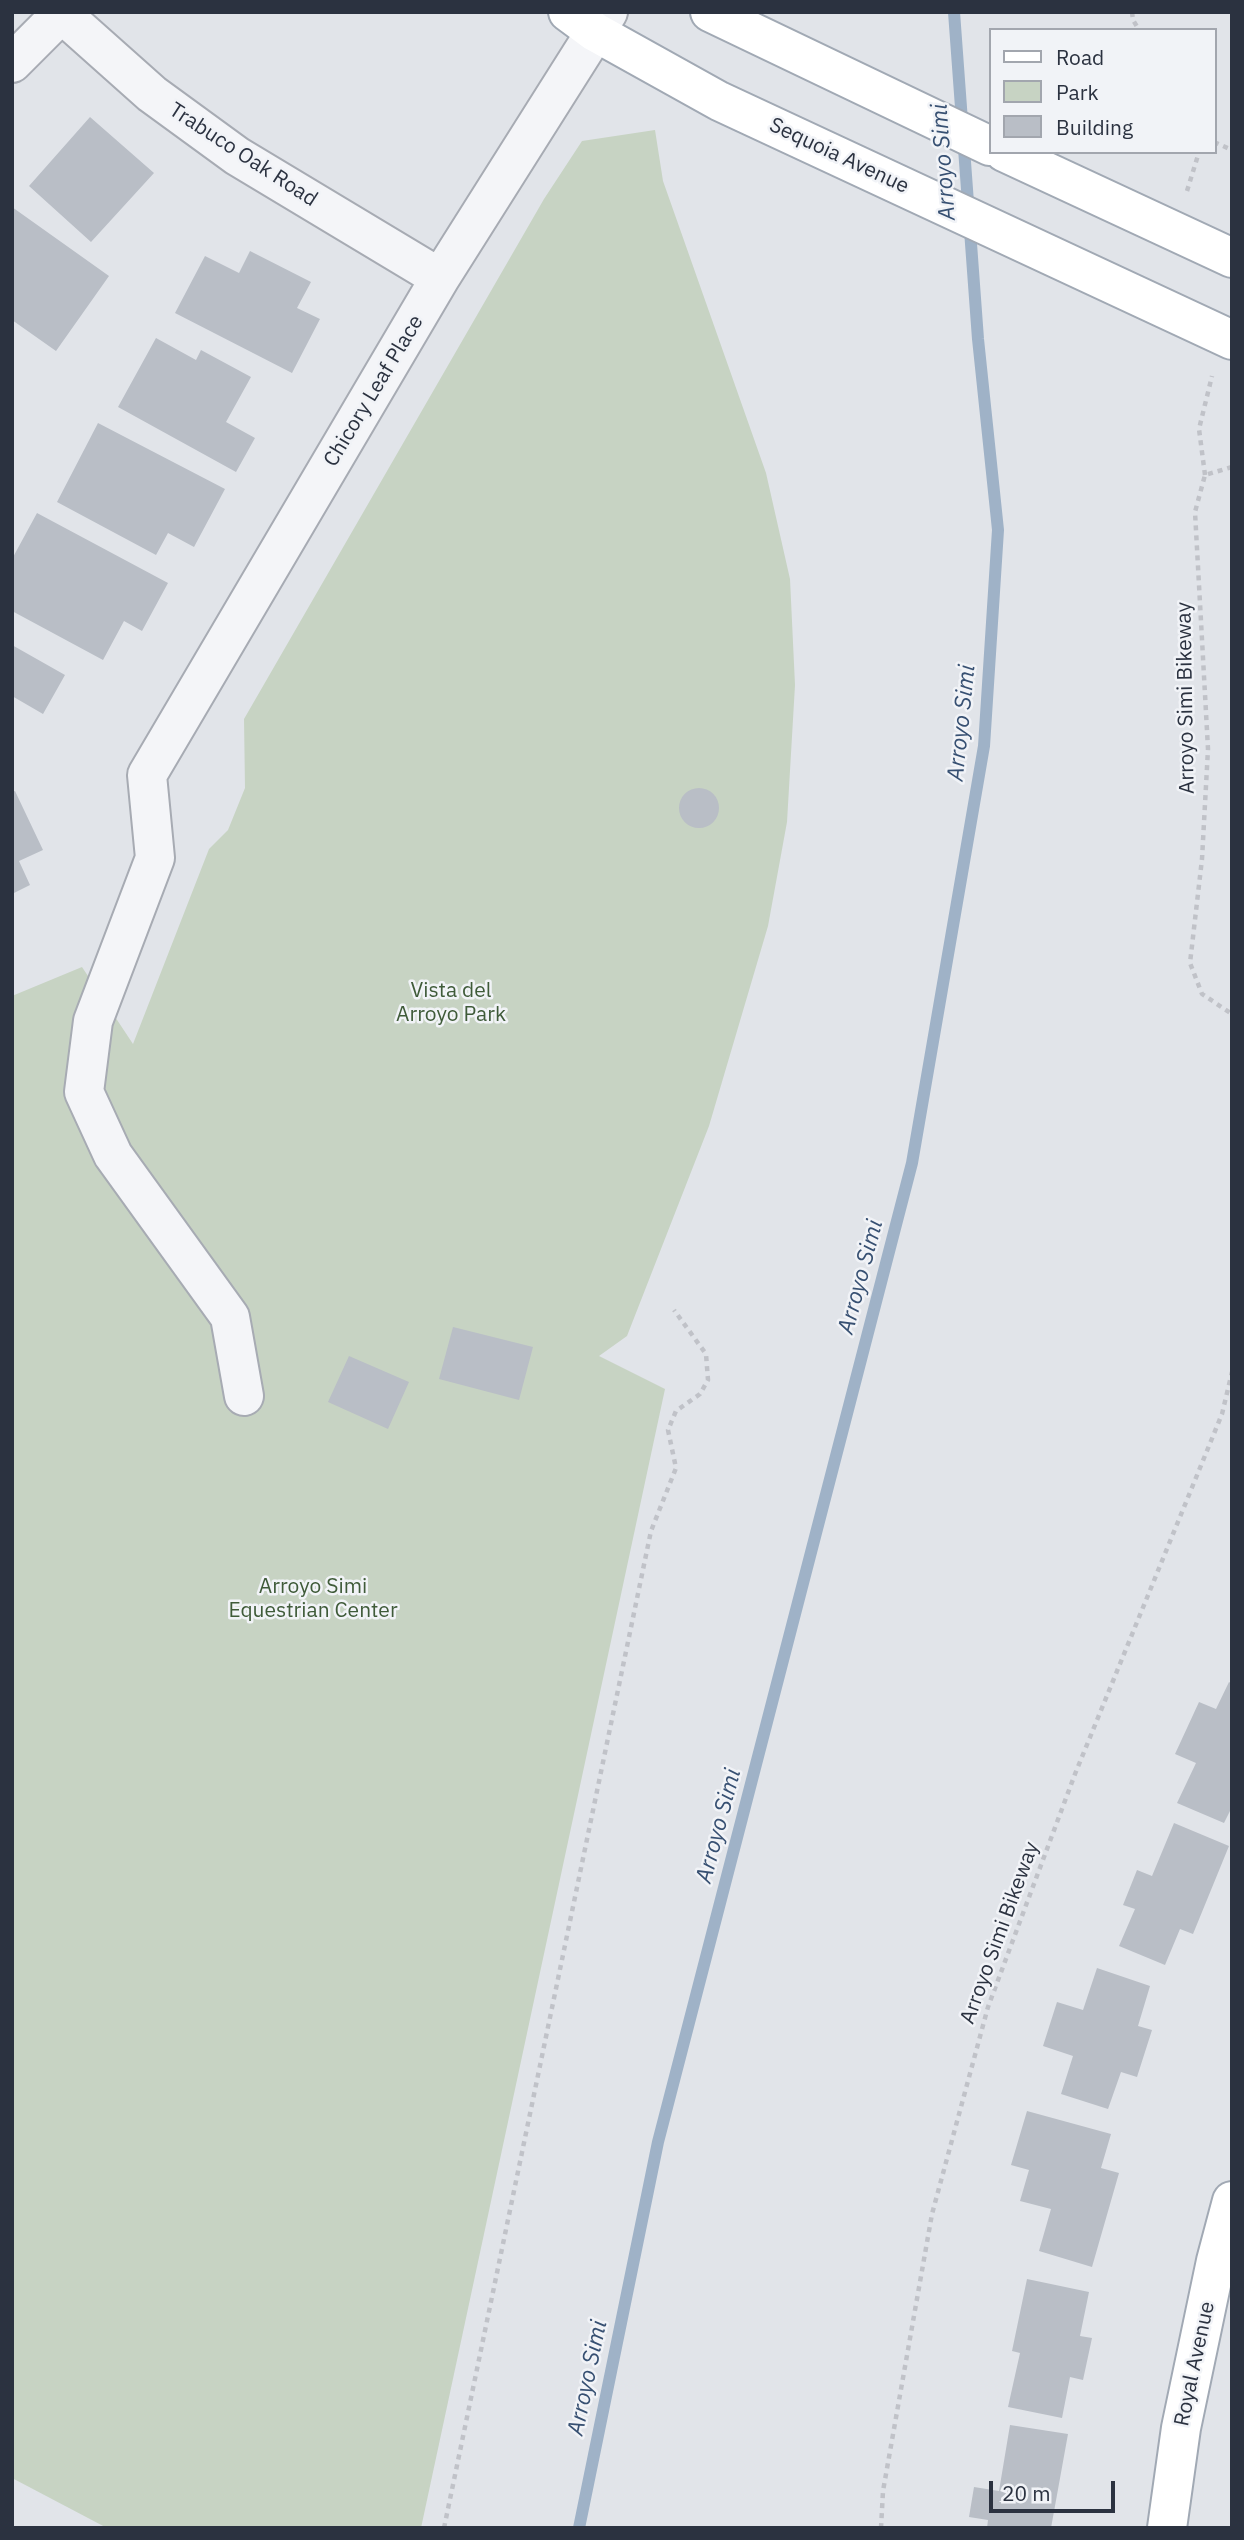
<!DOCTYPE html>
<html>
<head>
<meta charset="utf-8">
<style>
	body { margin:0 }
	#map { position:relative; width:1244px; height:2540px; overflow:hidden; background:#e1e4e9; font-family:"IBM Plex Sans",sans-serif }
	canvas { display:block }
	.frame { position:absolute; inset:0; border:14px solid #2b3240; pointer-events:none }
	.legend { position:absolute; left:989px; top:28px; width:228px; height:126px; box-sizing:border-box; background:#f1f3f7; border:2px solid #a2a6ae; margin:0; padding:9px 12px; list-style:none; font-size:21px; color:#2b3240 }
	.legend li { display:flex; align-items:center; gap:14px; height:35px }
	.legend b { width:35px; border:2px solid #a2a6ae }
	.scale { position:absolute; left:989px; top:2481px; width:126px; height:32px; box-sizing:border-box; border:4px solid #2b3240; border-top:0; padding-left:9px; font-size:21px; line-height:24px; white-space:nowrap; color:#2b3240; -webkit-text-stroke:5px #f1f3f7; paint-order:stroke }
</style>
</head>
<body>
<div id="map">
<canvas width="1244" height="2540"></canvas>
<div class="frame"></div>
<ul class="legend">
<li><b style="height:9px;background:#fff"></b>Road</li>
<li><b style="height:19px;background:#c7d3c3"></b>Park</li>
<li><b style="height:19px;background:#b9bec6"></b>Building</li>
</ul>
<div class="scale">20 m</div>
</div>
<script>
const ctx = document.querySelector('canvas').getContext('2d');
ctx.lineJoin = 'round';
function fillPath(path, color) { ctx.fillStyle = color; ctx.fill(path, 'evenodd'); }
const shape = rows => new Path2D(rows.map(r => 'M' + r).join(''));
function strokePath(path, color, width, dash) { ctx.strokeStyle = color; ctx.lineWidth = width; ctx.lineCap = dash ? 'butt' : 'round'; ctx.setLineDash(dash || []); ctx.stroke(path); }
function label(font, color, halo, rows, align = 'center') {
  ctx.font = font + ' "IBM Plex Sans",sans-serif'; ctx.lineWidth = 5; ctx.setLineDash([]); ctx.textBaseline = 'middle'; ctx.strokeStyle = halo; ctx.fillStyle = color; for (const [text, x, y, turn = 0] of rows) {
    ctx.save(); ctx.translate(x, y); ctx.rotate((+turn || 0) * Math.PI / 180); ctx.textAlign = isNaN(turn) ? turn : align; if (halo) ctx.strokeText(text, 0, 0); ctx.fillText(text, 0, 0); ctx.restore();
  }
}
const green = shape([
	[655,130,663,181,766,473,790,579,795,685,787,822,768,926,709,1126,627,1336,599,1356,665,1389,421,2528,107,2528,12,2478,12,996,82,967,133,1044,209,849,228,830,245,788,244,719,544,199,582,141]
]);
const stream = shape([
	[579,2528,658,2142,912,1163,984,746,998,530,978,339,954,12]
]);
const building = shape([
	[90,117,154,173,91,242,29,186],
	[12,207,109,276,56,351,12,320],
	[250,251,311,282,297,308,320,319,292,373,175,313,205,256,239,273],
	[156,338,196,360,201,350,251,377,226,422,255,438,236,472,118,407],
	[98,423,225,489,194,547,168,533,156,555,57,502],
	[37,513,168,583,142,631,124,621,103,660,12,611,12,559],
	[12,645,65,675,43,714,12,696],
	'679 808a20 20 0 1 1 40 0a20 20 0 1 1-40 0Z',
	[15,791,43,850,19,861,30,885,12,894,12,792],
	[453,1327,533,1347,519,1400,439,1379],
	[349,1356,409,1382,388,1429,328,1402],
	[1229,1682,1232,1684,1232,1807,1224,1823,1177,1803,1196,1763,1175,1754,1199,1702,1216,1709],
	[1174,1823,1229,1846,1193,1934,1180,1929,1165,1965,1119,1946,1135,1909,1123,1905,1137,1870,1152,1876],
	[1097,1968,1150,1986,1138,2026,1152,2030,1137,2077,1121,2072,1108,2109,1061,2094,1073,2056,1043,2046,1057,2002,1083,2010],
	[1027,2111,1111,2134,1101,2168,1119,2173,1092,2267,1039,2251,1051,2209,1020,2201,1029,2170,1011,2165],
	[1027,2279,1089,2292,1080,2336,1092,2338,1083,2380,1070,2377,1062,2418,1008,2407,1020,2353,1012,2351],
	[1010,2425,1068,2434,1051,2528,987,2528,988,2520,969,2517,974,2487,999,2491]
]);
const path = shape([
	[1132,12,1133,20,1139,30],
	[1214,142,1232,150],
	[1187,191,1199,152],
	[1232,467,1205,475,1195,512,1208,749,1202,859,1190,963,1202,994,1232,1014],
	[1205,475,1199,429,1212,376],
	[444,2528,651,1531,676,1468,668,1430,676,1411,700,1394,708,1380,706,1354,674,1310],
	[881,2528,883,2491,932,2214,988,2007,1075,1774,1222,1414,1232,1372]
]);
const minor = shape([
	[60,12,152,94,237,156,440,278],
	[12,63,61,14],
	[244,1396,230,1317,113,1155,84,1092,93,1021,155,858,147,775,440,278,608,12]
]);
const major = shape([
	[568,12,595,32,719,101,1232,340],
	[710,12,990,146],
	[1004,152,1232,258],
	[1167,2528,1181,2428,1216,2261,1232,2201]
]);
const streetNames = [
	["Trabuco Oak Road",243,155,33],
	["Sequoia Avenue",839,156,25],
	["Chicory Leaf Place",374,391,-59],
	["Arroyo Simi Bikeway",1186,698,-91],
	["Arroyo Simi Bikeway",1000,1933,-70],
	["Royal Avenue",1195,2364,-78]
];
const parkNames = [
	["Vista del",451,991],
	["Arroyo Park",451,1015],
	["Arroyo Simi",313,1587],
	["Equestrian Center",313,1611]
];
const waterNames = [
	["Arroyo Simi",944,162,-94],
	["Arroyo Simi",962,723,-84],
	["Arroyo Simi",861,1277,-75],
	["Arroyo Simi",719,1826,-75],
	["Arroyo Simi",588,2378,-78]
];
fillPath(green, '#c7d3c3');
strokePath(stream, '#9fb2c7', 12);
fillPath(building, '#b9bec6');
strokePath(minor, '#a7abb3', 42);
strokePath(major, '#a1a9b4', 42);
strokePath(path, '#c0c2c8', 4.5, [5, 5]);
strokePath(minor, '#f4f5f8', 38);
strokePath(major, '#fff', 38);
label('21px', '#2b3240', '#f1f3f7', streetNames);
label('21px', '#3f5b39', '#f1f3f7', parkNames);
label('italic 23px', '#375072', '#f1f3f7', waterNames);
</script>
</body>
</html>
